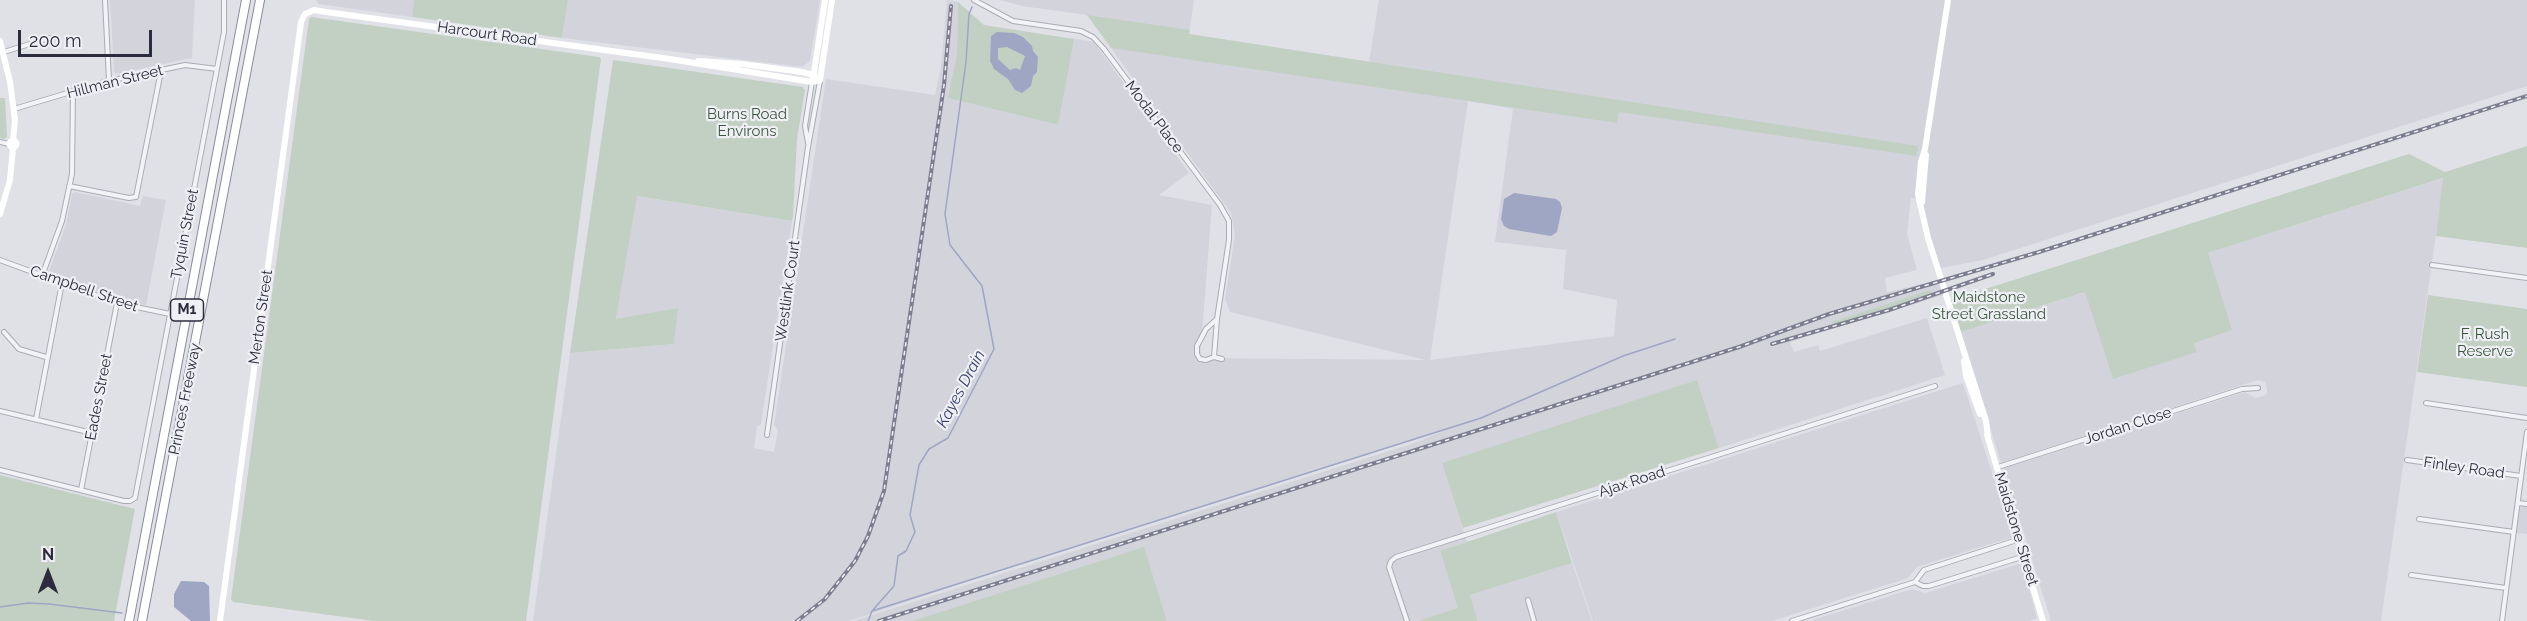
<!DOCTYPE html>
<html>
<head>
<meta charset="utf-8">
<style>
	body { margin:0 }
	#map { position:relative; width:2527px; height:621px; overflow:hidden; background:#e0e1e7; font-family:Raleway,sans-serif }
	canvas { display:block }
	.north { position:absolute; left:18px; top:543px; width:60px; height:60px; -webkit-text-stroke:4px #eff0f5; paint-order:stroke; rotate:0deg; font-size:16px; font-weight:700; line-height:24px; text-align:center; color:#2b2c3d }
	.north::after { content:''; display:block; margin:auto; width:21px; height:27px; background:#2b2c3d; clip-path:polygon(50% 0,100% 100%,50% 72%,0 100%) }
	.scale { position:absolute; left:18px; top:30px; width:134px; height:27px; box-sizing:border-box; border:3px solid #2b2c3d; border-top:0; padding-left:8px; font-size:18px; line-height:21px; white-space:nowrap; color:#2b2c3d; -webkit-text-stroke:4px #eff0f5; paint-order:stroke }
</style>
</head>
<body>
<div id="map">
<canvas width="2527" height="621"></canvas>
<div class="north">N</div>
<div class="scale">200 m</div>
</div>
<script>
const ctx = document.querySelector('canvas').getContext('2d');
ctx.lineJoin = 'round';
function fillPath(path, color) { ctx.fillStyle = color; ctx.fill(path, 'evenodd'); }
const shape = rows => new Path2D(rows.map(r => 'M' + r).join(''));
function strokePath(path, color, width, dash) { ctx.strokeStyle = color; ctx.lineWidth = width; ctx.lineCap = dash ? 'butt' : 'round'; ctx.setLineDash(dash || []); ctx.stroke(path); }
function label(font, color, halo, rows, align = 'center') {
  ctx.font = font + ' Raleway,sans-serif'; ctx.lineWidth = 4.5; ctx.setLineDash([]); ctx.textBaseline = 'middle'; ctx.strokeStyle = halo; ctx.fillStyle = color; for (const [text, x, y, turn = 0] of rows) {
    ctx.save(); ctx.translate(x, y); ctx.rotate((+turn || 0) * Math.PI / 180); ctx.textAlign = isNaN(turn) ? turn : align; if (halo) ctx.strokeText(text, 0, 0); ctx.fillText(text, 0, 0); ctx.restore();
  }
}
const built = shape([
	[110,0,195,0,192,58,116,74,114,72],
	[316,0,414,0,412,17,319,4],
	[568,0,820,0,810,61,802,67,562,38],
	[947,0,958,2,957,54,949,98,1058,125,1071,38,1094,42,1189,173,1159,195,1212,205,1200,358,1426,360,1230,312,1225,299,1235,235,1231,213,1087,15,1022,6,999,0,1194,0,1189,34,1369,62,1379,0,2527,0,2527,86,1983,260,1936,269,1917,199,1911,198,1907,234,1917,270,1885,278,1887,292,1939,280,1943,295,1790,342,1794,352,1818,345,1820,351,1927,318,1945,375,1719,448,1697,381,1443,464,1467,542,1440,552,1459,608,1417,621,1167,621,1144,548,912,621,853,621,1417,442,1445,430,1009,568,849,621,533,621,570,353,674,344,616,320,636,196,792,221,761,424,757,427,754,448,774,452,778,430,774,425,826,79,935,95,941,67],
	[1468,101,1513,109,1495,242,1566,250,1563,289,1617,300,1614,336,1430,360],
	[2444,178,2381,621,2051,621,2004,468,2245,392,2255,398,2263,396,2267,394,2267,389,2265,382,2258,380,2001,463,1961,332,2086,292,2113,378,2197,352,2194,343,2208,253],
	[75,192,140,206,143,196,166,200,146,305,123,301,50,274,49,271,66,225,72,194],
	[1963,383,2013,537,1917,567,1908,578,1772,621,1593,621,1556,512],
	[2522,507,2527,507,2527,534,2516,533,2519,510],
	[1572,563,1592,621,1478,621,1470,595],
	[2022,563,2037,618,2029,621,1809,621,1912,589,1925,593]
]);
const green = shape([
	[414,0,568,0,562,38,412,17],
	[958,2,984,25,1074,39,1058,125,948,98,957,54],
	[1087,15,1190,30,1189,34,1918,146,1917,156,1619,112,1617,123,1111,48],
	[311,17,599,57,601,59,526,621,374,621,233,602,231,599,309,19],
	[613,60,803,87,805,90,797,139,793,216,792,221,637,196,616,319,678,308,674,344,570,353],
	[0,98,5,98,7,137,4,139,0,138],
	[2527,146,2527,248,2436,236,2443,178,2208,253,2232,330,2194,343,2197,352,2113,379,2085,292,1961,332,1951,300,2409,154,2445,172],
	[1930,290,1932,294,1895,306,1833,325,1832,322],
	[2428,295,2527,309,2527,387,2417,372],
	[1697,380,1719,448,1463,528,1442,463],
	[0,475,135,509,114,621,0,621],
	[1556,512,1572,563,1470,595,1478,621,1417,621,1458,608,1440,551],
	[1144,547,1167,621,912,621]
]);
const water = shape([
	[997,32,1014,33,1023,37,1032,46,1033,51,1038,57,1037,72,1033,76,1031,86,1022,93,1015,90,1008,79,994,69,990,61,991,36],
	[1007,47,1025,56,1020,70,1016,68,1010,70,998,59,998,48],
	[1514,193,1556,199,1560,202,1562,208,1557,232,1551,236,1509,229,1504,226,1501,219,1504,199],
	[181,581,204,582,209,586,210,621,191,621,174,607,174,594]
]);
const stream = shape([
	[0,607,28,603,49,604,122,613],
	[872,611,1481,418,1623,356,1675,339],
	[868,621,872,611,894,586,898,556,906,551,915,532,910,515,919,465,929,449,948,438,994,349,982,286,950,245,945,214,966,62,969,14,972,7]
]);
const street = shape([
	[105,0,109,80],
	[974,0,1013,21,1081,31,1093,37,1104,49,1220,205,1229,221,1229,240,1217,319,1214,357,1206,360,1200,359,1197,354,1197,346,1206,329,1217,319],
	[4,52,49,38],
	[14,109,104,82,185,65,217,69],
	[0,142,9,144],
	[808,143,805,126,812,82],
	[69,186,129,198,136,197,161,71],
	[0,260,117,303,170,314],
	[2432,265,2527,278],
	[42,276,62,221,72,174,73,91],
	[4,332,19,349,46,357],
	[1214,357,1222,359],
	[2426,403,2527,418],
	[0,411,92,433],
	[36,419,62,283],
	[767,435,808,147,820,81],
	[2407,460,2521,476],
	[1998,467,2242,389,2258,388],
	[0,470,124,501,130,501,135,498,224,32,224,0],
	[81,490,117,303],
	[2518,503,2527,504],
	[2419,519,2514,532],
	[2411,575,2506,588],
	[1915,582,1924,570,2020,539],
	[1528,600,1534,621],
	[1407,621,1389,567,1391,561,1396,557,1935,386],
	[1792,621,1915,582,1923,586,1929,586,2025,556],
	[2502,621,2527,432]
]);
const secondary = shape([
	[1948,0,1925,149,1921,162,1918,195,1928,238,1986,421,1988,437],
	[0,41,10,82,15,120,13,141],
	[698,61,742,64,802,72,813,75,820,80],
	[813,79,825,0],
	[820,80,832,0],
	'9.5 144a3.5 3.5 0 1 1 7 0a3.5 3.5 0 1 1-7 0Z',
	[1922,202,1926,155],
	[0,214,10,180,13,148],
	[1964,361,1966,376,1980,414],
	[1987,435,2043,621],
	[220,621,301,22,305,14,314,10,326,12,670,59,812,82,820,80]
]);
const highway = shape([
	[129,621,246,0],
	[142,621,260,0]
]);
const rail = shape([
	[1772,344,1889,310,1993,274],
	[797,621,825,599,855,561,868,536,884,491,944,85,951,6],
	[879,621,1739,347,1829,314,2039,252,2527,96]
]);
const shields = [
	[187,310,33]
];
const shieldNames = [
	["M1",187,310]
];
const streetNames = [
	["Harcourt Road",487,34,8],
	["Hillman Street",115,82,-14],
	["Modal Place",1154,117,53],
	["Tyquin Street",185,234,-79],
	["Campbell Street",84,289,19],
	["Westlink Court",788,291,-82],
	["Merton Street",261,317,-82],
	["Eades Street",99,397,-79],
	["Princes Freeway",185,399,-79],
	["Jordan Close",2128,426,-18],
	["Finley Road",2464,468,8],
	["Ajax Road",1632,482,-18],
	["Maidstone Street",2016,529,73]
];
const parkNames = [
	["Burns Road",747,114],
	["Environs",747,131],
	["Maidstone",1989,297],
	["Street Grassland",1989,314],
	["F. Rush",2485,334],
	["Reserve",2485,351]
];
const waterNames = [
	["Kayes Drain",961,389,-62]
];
fillPath(built, '#d3d3dc');
fillPath(green, '#c2d0c3');
fillPath(water, '#9fa6c3');
strokePath(stream, '#9fa6c3', 1.5);
strokePath(street, '#aaabb4', 6);
strokePath(highway, '#898b9c', 10);
strokePath(street, '#f2f3f6', 4);
strokePath(secondary, '#fff', 6);
strokePath(highway, '#fff', 8);
strokePath(rail, '#7c7d8f', 4);
strokePath(rail, '#eff0f5', 1.5, [4.5]);
for (const [x, y, w] of shields) { const box = new Path2D(); box.roundRect(x - w / 2, y - 11, w, 22, 4.5); ctx.fillStyle = '#eff0f5'; ctx.fill(box); strokePath(box, '#2b2c3d', 1.5); }
label('bold 14px', '#2b2c3d', null, shieldNames);
label('15px', '#2b2c3d', '#eff0f5', streetNames);
label('15px', '#3a573d', '#eff0f5', parkNames);
label('italic 16px', '#3a426c', '#eff0f5', waterNames);
</script>
</body>
</html>
